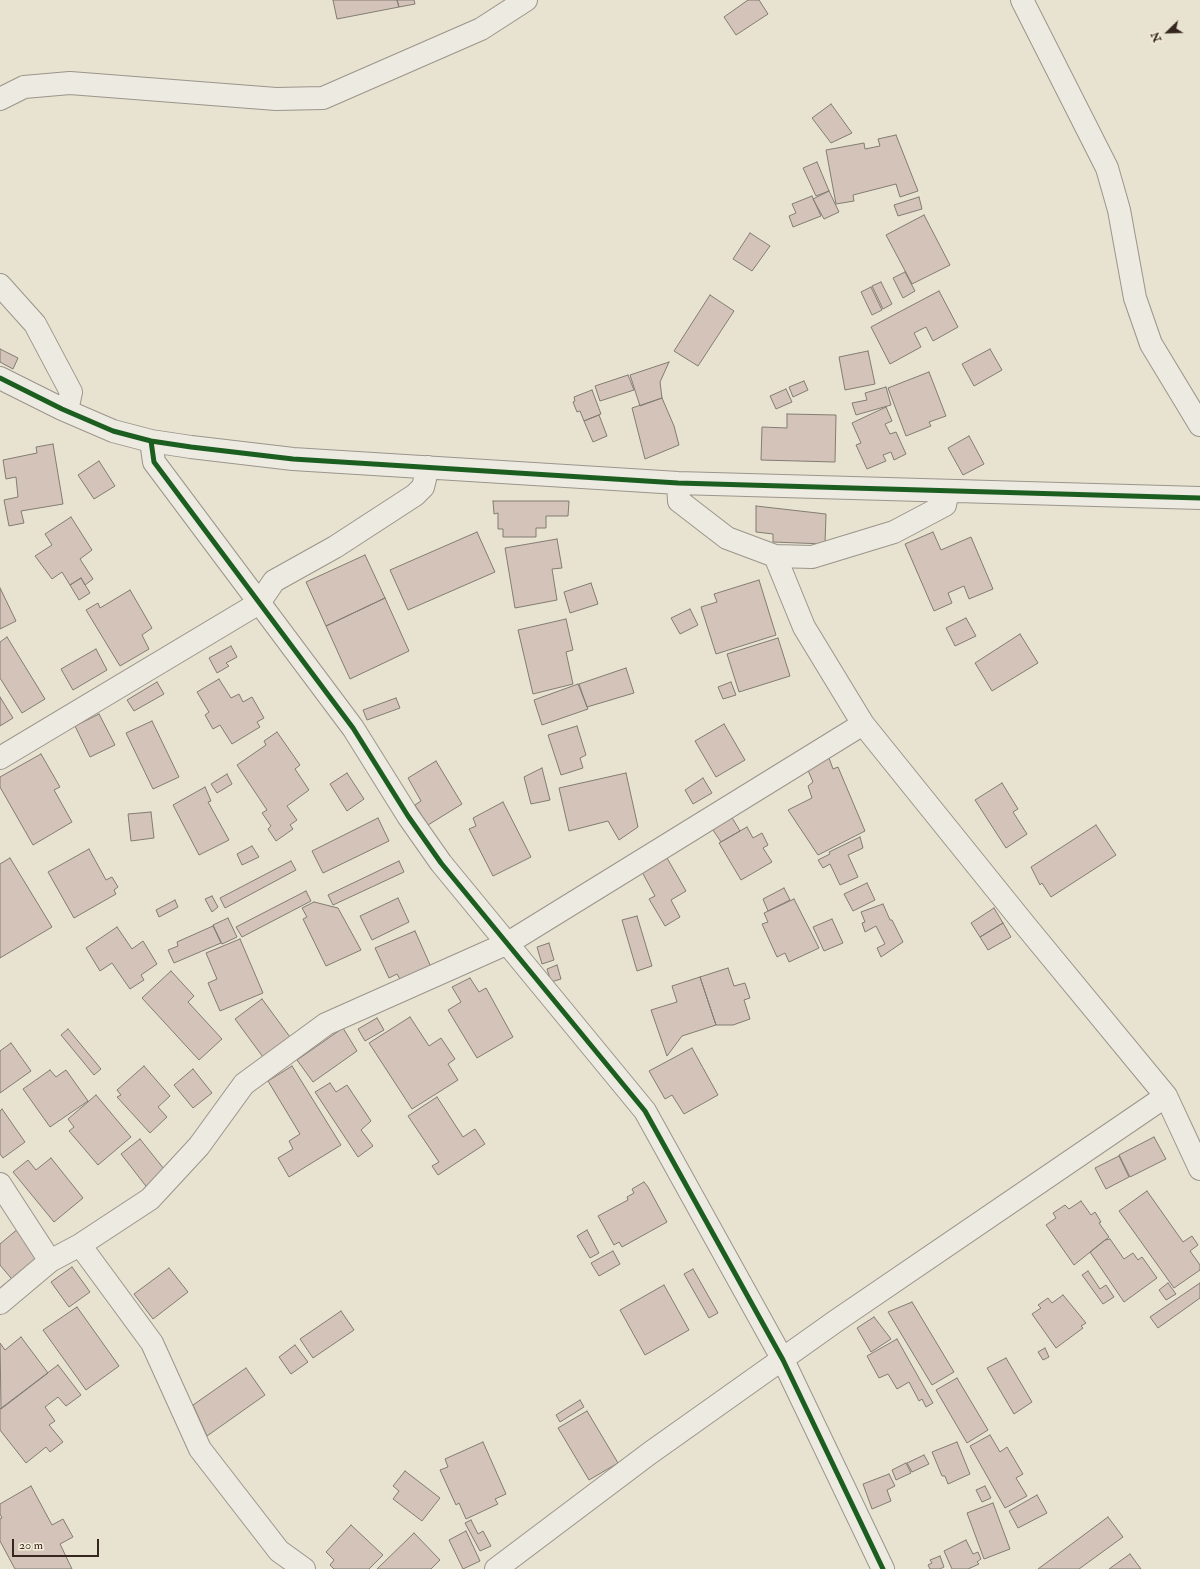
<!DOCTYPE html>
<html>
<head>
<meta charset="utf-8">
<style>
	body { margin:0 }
	#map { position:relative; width:1200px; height:1569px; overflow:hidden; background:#e8e2d1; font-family:"IM FELL Double Pica",serif }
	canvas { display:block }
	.north { position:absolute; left:1148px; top:12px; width:40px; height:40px; -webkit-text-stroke:3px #f6efdb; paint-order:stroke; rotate:247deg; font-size:11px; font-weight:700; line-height:16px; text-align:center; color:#36261d }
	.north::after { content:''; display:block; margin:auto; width:14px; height:18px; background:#36261d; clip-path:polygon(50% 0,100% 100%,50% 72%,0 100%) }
	.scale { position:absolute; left:12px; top:1539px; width:87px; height:18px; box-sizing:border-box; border:2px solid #36261d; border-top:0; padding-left:5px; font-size:12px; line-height:14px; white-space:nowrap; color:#36261d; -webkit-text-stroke:3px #f6efdb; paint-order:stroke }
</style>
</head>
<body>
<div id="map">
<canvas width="1200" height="1569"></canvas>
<div class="north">N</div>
<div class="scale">20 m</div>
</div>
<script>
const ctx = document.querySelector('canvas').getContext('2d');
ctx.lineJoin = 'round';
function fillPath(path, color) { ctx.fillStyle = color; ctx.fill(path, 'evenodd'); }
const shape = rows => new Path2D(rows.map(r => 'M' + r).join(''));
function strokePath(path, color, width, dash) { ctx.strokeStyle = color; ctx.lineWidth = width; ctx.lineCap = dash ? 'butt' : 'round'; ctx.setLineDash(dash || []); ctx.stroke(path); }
const building = shape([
	[333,0,397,0,399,7,337,19,333,0],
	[397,0,414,0,415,4,399,7,397,0],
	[748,0,759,0,768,14,736,35,724,17,748,0],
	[831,104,852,133,831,143,812,118,831,104],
	[896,135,918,191,900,197,896,184,853,195,854,201,836,204,826,150,864,143,865,149,880,146,878,139,896,135],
	[817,162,829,191,816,196,803,168,817,162],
	[829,191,839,212,824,219,813,199,829,191],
	[812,196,821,216,793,227,789,216,796,213,792,204,812,196],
	[919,197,922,209,898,216,894,205,919,197],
	[924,215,950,265,912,284,886,235,924,215],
	[750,233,770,246,752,271,733,259,750,233],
	[905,272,915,291,903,298,893,278,905,272],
	[881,282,892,304,883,309,872,286,881,282],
	[871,287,882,310,872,315,861,292,871,287],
	[939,291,958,327,933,341,926,327,914,333,921,347,890,364,871,327,939,291],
	[710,295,734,311,698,366,674,351,710,295],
	[0,349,18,358,13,369,0,362,0,349],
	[990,349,1002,370,974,386,962,364,990,349],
	[868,351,875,384,845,390,839,357,868,351],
	[669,362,660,382,662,398,640,406,630,375,669,362],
	[929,372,946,416,929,422,931,426,906,436,888,388,929,372],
	[628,375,634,390,600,401,595,386,628,375],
	[804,381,808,390,793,397,789,387,804,381],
	[886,387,891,405,856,415,852,403,867,400,865,393,886,387],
	[786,389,792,402,776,409,770,396,786,389],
	[592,390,601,414,584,421,580,411,577,412,573,402,575,401,574,397,592,390],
	[662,398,674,426,679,445,645,459,632,408,662,398],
	[886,407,892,421,885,424,890,434,896,432,906,454,894,460,891,452,883,455,886,461,867,469,856,445,861,443,852,423,886,407],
	[787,414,836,415,835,462,761,460,762,427,787,428,787,414],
	[599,415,607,436,593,442,584,421,599,415],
	[969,436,984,464,963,475,948,448,969,436],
	[53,444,63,504,21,511,24,523,9,526,4,500,18,497,16,477,6,479,3,460,37,453,36,447,53,444],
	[99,461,115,486,94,499,78,475,99,461],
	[493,501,569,501,568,516,546,516,546,528,536,528,536,537,503,537,503,529,498,529,498,513,494,514,493,501],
	[756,506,826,514,825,544,773,542,773,534,756,532,756,506],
	[71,517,92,550,80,559,93,579,85,585,81,578,70,585,62,572,52,579,35,556,52,545,45,534,71,517],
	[477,532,495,572,408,610,390,570,477,532],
	[933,532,941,550,971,537,993,589,969,599,964,586,948,593,952,603,934,611,905,544,933,532],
	[557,539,562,568,552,569,557,600,515,608,505,548,557,539],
	[365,555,385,598,326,626,306,582,365,555],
	[81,578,90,593,79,600,70,585,81,578],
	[759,580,776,635,716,654,701,607,717,602,714,594,759,580],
	[591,583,598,604,570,613,564,592,591,583],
	[0,588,16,621,0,629,0,588],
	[130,590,152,628,142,635,149,649,120,666,86,610,98,603,100,608,130,590],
	[385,598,409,651,350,679,326,626,385,598],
	[690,609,698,625,680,634,671,618,690,609],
	[966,618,976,636,955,646,946,628,966,618],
	[566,619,573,650,566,652,573,684,533,694,518,630,566,619],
	[1020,634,1038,663,992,691,975,663,1020,634],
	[7,637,45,699,22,713,0,678,0,642,7,637],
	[778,638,790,676,739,692,727,654,778,638],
	[231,646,237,657,226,663,229,666,217,673,209,658,231,646],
	[96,649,107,670,73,690,61,669,96,649],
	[626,668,634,693,587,707,579,684,626,668],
	[219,679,231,698,239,694,243,702,252,697,264,718,257,722,260,727,232,744,220,725,213,729,205,715,209,712,197,692,219,679],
	[157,682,164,694,134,711,127,700,157,682],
	[731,682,736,695,723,699,718,687,731,682],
	[578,684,588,709,542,725,534,700,578,684],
	[0,697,13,718,0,726,0,697],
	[396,698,400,708,367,720,363,710,396,698],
	[99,714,115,745,90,757,75,726,99,714],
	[152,721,179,777,153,789,126,733,152,721],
	[724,724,745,760,716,777,695,741,724,724],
	[577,726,586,755,580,758,583,768,561,775,548,735,577,726],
	[277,732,300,765,295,769,309,790,287,806,297,820,290,825,293,829,276,841,268,829,271,826,262,813,267,810,237,765,266,745,264,741,277,732],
	[41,754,60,787,54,790,72,822,33,845,0,787,0,777,41,754],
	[829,758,833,769,838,767,865,831,818,855,788,810,812,798,808,786,813,782,807,768,829,758],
	[436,761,462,804,428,825,415,805,421,801,408,778,436,761],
	[542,768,550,800,531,804,524,777,542,768],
	[347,773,364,799,347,811,330,784,347,773],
	[626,773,638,827,619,840,608,821,569,831,559,788,626,773],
	[227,774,232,784,217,793,211,784,227,774],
	[703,778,712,793,693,804,685,790,703,778],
	[1002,783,1018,809,1013,812,1027,834,1006,848,975,800,1002,783],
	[205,787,211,801,208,802,229,840,199,855,173,805,205,787],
	[503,802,531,857,493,876,469,829,476,826,473,818,503,802],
	[151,812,154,838,131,841,128,814,151,812],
	[731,816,740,831,721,842,711,827,731,816],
	[378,818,389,841,323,873,312,851,378,818],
	[1096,825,1116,855,1051,897,1042,883,1040,885,1031,867,1096,825],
	[747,827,753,838,762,833,768,845,763,848,772,862,741,880,719,843,747,827],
	[860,837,863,848,848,855,858,877,840,885,830,864,823,868,818,860,830,854,829,852,860,837],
	[252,846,259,857,242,865,237,854,252,846],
	[89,849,106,880,112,877,118,887,114,890,116,894,74,918,48,872,89,849],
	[10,858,52,927,0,958,0,864,10,858],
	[667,858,686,891,671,900,680,917,665,926,649,899,655,896,642,872,667,858],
	[291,861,296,870,225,908,220,898,291,861],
	[399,861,404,872,333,905,328,895,399,861],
	[867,883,875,900,853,911,844,894,867,883],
	[784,888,790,900,768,911,763,899,784,888],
	[306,891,311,901,242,937,236,927,306,891],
	[212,896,218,907,212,912,205,899,212,896],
	[398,898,409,922,372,940,360,916,398,898],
	[794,899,819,948,789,962,785,953,777,957,762,924,768,922,764,913,794,899],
	[175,900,178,907,159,917,156,910,175,900],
	[314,902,338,908,361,950,326,966,303,919,307,917,302,908,314,902],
	[883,904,890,920,892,920,903,942,881,957,877,948,885,944,876,926,865,932,862,923,865,922,861,912,883,904],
	[994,908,1003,923,980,937,971,923,994,908],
	[637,916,652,966,637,971,622,920,637,916],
	[228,918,237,937,222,944,213,925,228,918],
	[832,919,843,943,824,951,813,927,832,919],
	[1003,923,1011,937,988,950,980,937,1003,923],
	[213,926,221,943,174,963,168,950,178,946,177,942,213,926],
	[117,927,132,949,143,941,157,964,141,975,144,980,130,989,112,963,100,971,86,948,117,927],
	[415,931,431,967,401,981,397,974,389,978,375,948,415,931],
	[240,939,263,993,220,1011,208,983,217,979,206,953,240,939],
	[549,943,554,960,542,964,537,947,549,943],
	[557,965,561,979,551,982,547,969,557,965],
	[728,968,734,986,745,983,750,998,744,1000,750,1019,733,1025,716,1025,700,977,728,968],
	[171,971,194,996,188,1002,222,1039,199,1060,142,998,171,971],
	[700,977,716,1025,682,1036,667,1056,651,1010,677,1002,672,986,700,977],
	[470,978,479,992,486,988,513,1037,477,1058,448,1010,461,1002,452,987,470,978],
	[262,999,290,1037,263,1057,235,1019,262,999],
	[410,1017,429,1046,441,1038,455,1059,448,1064,458,1080,412,1109,369,1043,410,1017],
	[377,1018,384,1030,365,1041,358,1029,377,1018],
	[343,1028,357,1051,313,1082,297,1060,343,1028],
	[68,1029,101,1069,94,1075,61,1035,68,1029],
	[11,1043,31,1071,0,1093,0,1051,11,1043],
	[692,1048,718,1095,684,1114,672,1095,665,1099,649,1071,692,1048],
	[144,1066,170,1096,158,1107,167,1117,150,1133,117,1097,121,1095,117,1090,144,1066],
	[292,1066,341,1145,289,1177,278,1158,293,1149,289,1141,300,1134,268,1081,292,1066],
	[193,1069,212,1093,193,1108,174,1085,193,1069],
	[50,1070,56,1077,66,1070,88,1101,50,1127,23,1089,50,1070],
	[330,1083,336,1092,347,1085,371,1121,361,1130,373,1146,358,1157,315,1092,330,1083],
	[96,1095,131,1137,98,1165,69,1131,74,1127,68,1119,96,1095],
	[437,1097,463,1137,475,1129,485,1144,438,1175,432,1166,439,1162,408,1116,437,1097],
	[2,1109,25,1142,3,1158,0,1154,0,1111,2,1109],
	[1154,1137,1166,1159,1130,1177,1119,1155,1154,1137],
	[140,1139,168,1174,149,1190,121,1154,140,1139],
	[1119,1156,1129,1177,1106,1189,1095,1168,1119,1156],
	[51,1158,83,1198,54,1222,13,1172,28,1160,36,1170,51,1158],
	[644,1182,648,1187,667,1222,622,1247,619,1242,614,1245,598,1216,628,1200,627,1197,634,1193,632,1189,644,1182],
	[1147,1191,1183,1242,1192,1236,1198,1245,1190,1251,1200,1265,1200,1270,1174,1288,1119,1211,1147,1191],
	[1081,1201,1091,1215,1095,1212,1101,1222,1099,1223,1109,1237,1074,1265,1046,1225,1056,1218,1053,1213,1065,1205,1069,1209,1081,1201],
	[19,1228,42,1262,16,1284,0,1265,0,1244,19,1228],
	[587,1230,599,1253,590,1258,577,1236,587,1230],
	[1110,1239,1124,1259,1133,1253,1138,1260,1142,1257,1157,1278,1124,1302,1090,1252,1105,1240,1110,1239],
	[613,1251,620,1264,599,1276,591,1263,613,1251],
	[72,1267,90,1292,69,1307,51,1282,72,1267],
	[169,1268,188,1292,153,1319,134,1294,169,1268],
	[693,1269,718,1313,709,1318,684,1274,693,1269],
	[1088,1271,1100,1289,1106,1285,1114,1297,1103,1304,1082,1275,1088,1271],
	[1168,1283,1176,1294,1166,1300,1159,1290,1168,1283],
	[1200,1283,1200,1298,1158,1328,1150,1317,1200,1283],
	[664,1285,689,1330,645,1355,620,1310,664,1285],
	[1063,1295,1086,1323,1081,1326,1083,1328,1056,1348,1032,1314,1041,1308,1038,1305,1048,1298,1052,1303,1063,1295],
	[912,1302,954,1372,932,1385,888,1312,912,1302],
	[77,1307,119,1366,86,1390,43,1330,77,1307],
	[341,1311,354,1330,313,1358,300,1339,341,1311],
	[874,1317,891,1339,871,1352,857,1328,874,1317],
	[21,1337,48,1373,1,1409,0,1343,5,1350,21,1337],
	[897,1339,933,1403,926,1407,922,1399,919,1401,909,1382,897,1389,888,1374,879,1378,867,1356,897,1339],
	[295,1345,308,1362,291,1374,279,1357,295,1345],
	[1045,1348,1049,1357,1043,1360,1038,1352,1045,1348],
	[1006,1358,1032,1402,1014,1414,987,1368,1006,1358],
	[58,1365,81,1395,66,1406,58,1397,45,1407,55,1421,49,1425,63,1442,50,1452,46,1447,26,1463,0,1430,0,1409,58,1365],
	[246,1368,265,1395,207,1436,193,1405,246,1368],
	[957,1378,988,1430,967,1443,936,1390,957,1378],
	[580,1400,584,1407,560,1422,556,1415,580,1400],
	[587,1411,618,1463,589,1480,558,1428,587,1411],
	[990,1435,1000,1452,1007,1447,1023,1474,1016,1478,1027,1496,1005,1508,970,1446,990,1435],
	[483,1442,506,1494,495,1499,498,1504,466,1519,459,1503,456,1505,440,1470,448,1467,445,1459,483,1442],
	[957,1442,970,1474,948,1484,945,1476,942,1476,932,1452,957,1442],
	[924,1455,929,1464,912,1472,907,1463,924,1455],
	[906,1463,911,1473,896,1480,892,1470,906,1463],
	[405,1471,440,1498,422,1521,393,1499,399,1491,393,1486,405,1471],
	[889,1474,895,1486,887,1490,891,1501,872,1509,863,1484,889,1474],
	[31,1486,52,1525,63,1519,73,1537,60,1544,72,1569,15,1569,0,1541,0,1519,2,1518,0,1514,0,1504,31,1486],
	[985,1486,991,1498,982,1502,976,1490,985,1486],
	[1037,1495,1047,1513,1018,1528,1009,1511,1037,1495],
	[993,1503,1010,1549,984,1559,967,1513,993,1503],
	[1108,1517,1123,1537,1079,1569,1038,1569,1108,1517],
	[471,1520,478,1534,483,1531,491,1546,480,1551,465,1523,471,1520],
	[351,1525,383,1555,369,1569,334,1569,330,1565,334,1560,326,1552,351,1525],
	[466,1531,480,1561,463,1569,449,1540,466,1531],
	[414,1533,440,1560,431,1569,377,1569,414,1533],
	[966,1540,973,1554,978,1552,981,1559,977,1562,979,1564,968,1569,952,1569,944,1551,966,1540],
	[1130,1554,1141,1569,1109,1569,1130,1554],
	[940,1556,944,1567,940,1569,930,1569,928,1565,932,1563,930,1560,940,1556]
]);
const minor = shape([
	[1022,0,1107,168,1119,210,1135,298,1151,344,1200,425],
	[0,99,24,87,70,83,276,99,323,98,481,29,526,0],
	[0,285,35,324,71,392,67,411],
	[0,378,62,409,113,431,151,441,191,447,293,459,678,483,1200,498],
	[151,441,154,462,353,728,408,816,441,863,645,1111,783,1360,883,1569],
	[678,483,679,501,727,538,775,556,812,557,894,532,945,505,948,491],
	[775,556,804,627,863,724,1025,925,1166,1096,1200,1169],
	[0,758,259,603,274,581,335,547,415,495,423,487,428,467],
	[0,1184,50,1261],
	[80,1245,152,1343,200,1449,279,1551,304,1569],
	[0,1303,50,1261,80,1245,150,1199,199,1146,244,1084,326,1024,508,943,863,724],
	[496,1569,650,1453,836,1321,1166,1096]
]);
const cycleway = shape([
	[0,378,62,409,113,431,151,441,191,447,293,459,678,483,1200,498],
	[151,441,154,462,353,728,408,816,441,863,645,1111,783,1360,883,1569]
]);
fillPath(building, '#d4c3b8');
strokePath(building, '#827c72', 1);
strokePath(minor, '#9b958b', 24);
strokePath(minor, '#eceae1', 22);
strokePath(cycleway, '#1b5e20', 5);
</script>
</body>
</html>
